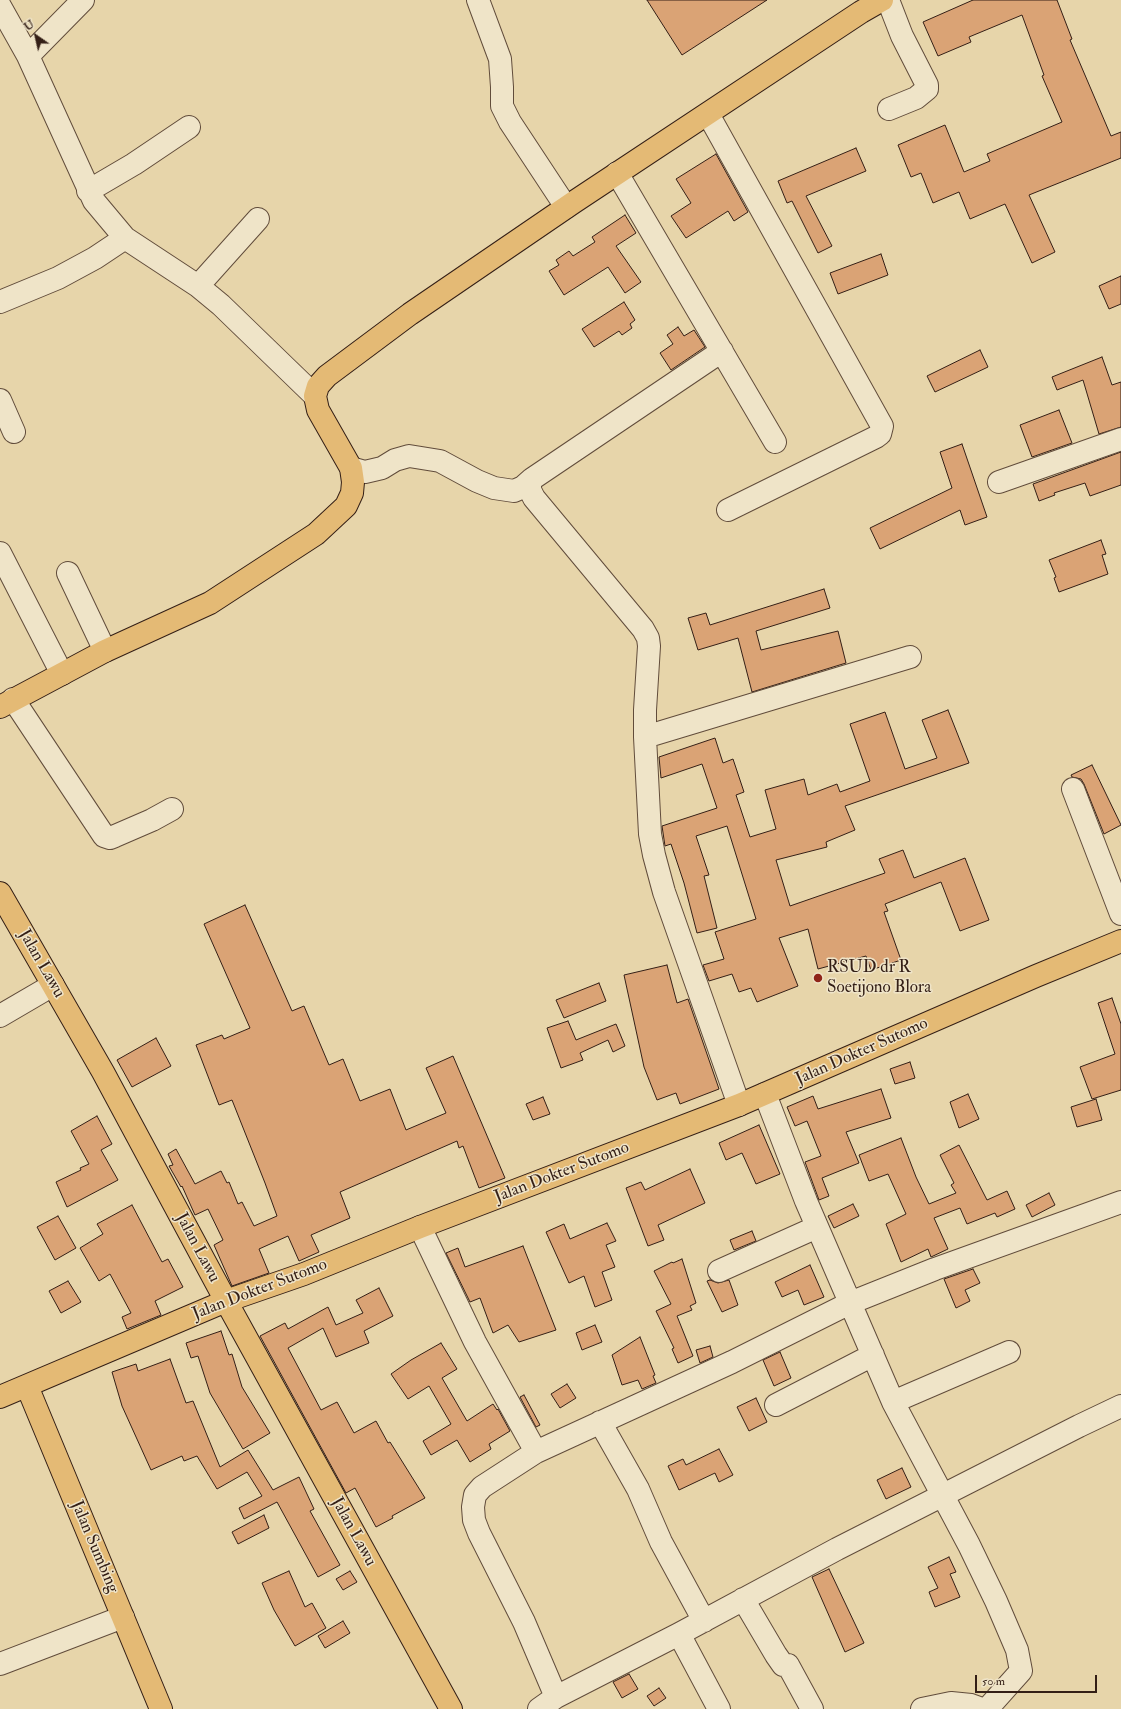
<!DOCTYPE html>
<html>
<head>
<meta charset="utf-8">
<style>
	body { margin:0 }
	#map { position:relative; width:1121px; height:1709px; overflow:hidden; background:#e7d5aa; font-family:"IM FELL Double Pica",serif }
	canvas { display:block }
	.north { position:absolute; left:16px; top:16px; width:40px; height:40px; -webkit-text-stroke:3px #efe4c8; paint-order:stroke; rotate:326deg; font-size:11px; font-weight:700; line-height:16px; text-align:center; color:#341f16 }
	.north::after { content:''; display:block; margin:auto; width:14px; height:18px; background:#341f16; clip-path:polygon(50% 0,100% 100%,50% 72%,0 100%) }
	.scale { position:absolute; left:975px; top:1675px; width:122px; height:18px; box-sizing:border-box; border:2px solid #341f16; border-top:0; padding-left:5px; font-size:12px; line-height:14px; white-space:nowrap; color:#341f16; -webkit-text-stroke:3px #efe4c8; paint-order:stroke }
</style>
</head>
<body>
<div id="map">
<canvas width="1121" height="1709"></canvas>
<div class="north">U</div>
<div class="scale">50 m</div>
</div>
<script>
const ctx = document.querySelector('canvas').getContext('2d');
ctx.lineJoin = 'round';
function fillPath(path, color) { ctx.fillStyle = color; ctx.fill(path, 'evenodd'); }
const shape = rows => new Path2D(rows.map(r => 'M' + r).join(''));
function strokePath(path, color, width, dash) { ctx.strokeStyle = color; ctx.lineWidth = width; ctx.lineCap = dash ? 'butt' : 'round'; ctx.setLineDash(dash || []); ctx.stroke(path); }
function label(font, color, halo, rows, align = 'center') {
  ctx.font = font + ' "IM FELL Double Pica",serif'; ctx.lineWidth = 3; ctx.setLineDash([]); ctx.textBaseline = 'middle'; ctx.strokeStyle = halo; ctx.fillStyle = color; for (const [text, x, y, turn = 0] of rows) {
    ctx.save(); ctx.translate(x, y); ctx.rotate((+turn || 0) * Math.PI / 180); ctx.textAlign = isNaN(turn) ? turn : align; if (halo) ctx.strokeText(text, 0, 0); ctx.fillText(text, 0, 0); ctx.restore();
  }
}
const building = shape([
	[647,0,767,0,682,55,647,0],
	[973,0,1057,0,1072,39,1070,40,1111,136,1121,132,1121,158,1029,195,1055,252,1032,263,1005,204,970,219,959,192,933,203,921,173,911,177,898,145,945,125,964,172,990,161,987,154,1062,122,1042,76,1044,75,1022,15,969,37,971,42,938,56,923,22,973,0],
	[856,148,866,171,806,196,832,246,818,253,792,201,787,203,778,181,856,148],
	[716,154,748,212,734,221,728,211,686,238,671,216,691,203,676,179,716,154],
	[625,215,636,233,616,246,641,282,625,293,608,267,564,295,549,271,559,265,556,260,569,251,573,256,595,242,592,237,625,215],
	[881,254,888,275,838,294,830,273,881,254],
	[1121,276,1121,304,1109,309,1099,286,1121,276],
	[624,302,635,320,630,324,632,328,622,335,619,331,594,347,582,329,624,302],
	[678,327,684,336,694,330,705,347,671,370,660,353,673,344,667,335,678,327],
	[980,350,988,367,935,392,927,376,980,350],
	[1102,357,1112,385,1121,382,1121,427,1099,434,1083,380,1057,390,1052,377,1102,357],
	[1059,410,1072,443,1032,457,1020,425,1059,410],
	[962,444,987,517,965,525,960,510,880,549,870,528,952,488,940,452,962,444],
	[1121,452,1121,485,1090,496,1085,483,1054,493,1055,495,1039,501,1033,484,1121,452],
	[1101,540,1106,554,1102,555,1108,574,1059,592,1054,578,1056,577,1049,560,1101,540],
	[824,589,830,608,756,631,761,650,838,631,846,663,752,692,738,638,698,650,688,618,706,613,710,625,824,589],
	[948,710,969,763,845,806,855,830,826,842,827,847,776,860,790,906,885,873,879,859,903,850,914,878,965,858,989,920,960,931,941,882,885,904,888,911,884,912,901,960,871,970,866,956,818,969,808,929,779,938,798,986,757,1002,751,988,739,992,732,974,709,981,703,965,724,959,715,932,756,919,727,826,696,836,709,875,704,876,717,928,697,933,684,883,671,844,665,846,662,826,717,808,702,764,661,778,659,757,715,738,723,763,733,759,744,792,736,795,750,837,776,829,765,790,804,779,808,795,837,784,840,792,870,781,850,724,885,712,905,769,937,758,922,720,948,710],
	[1092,765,1121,825,1104,834,1084,784,1081,779,1072,777,1071,775,1092,765],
	[245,905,292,1011,304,1006,329,1065,343,1059,360,1101,390,1089,406,1130,446,1113,426,1068,453,1056,505,1178,479,1188,463,1146,459,1148,457,1141,340,1192,350,1218,311,1235,319,1252,299,1261,288,1236,259,1249,269,1273,232,1286,214,1245,223,1240,208,1209,195,1215,182,1186,181,1187,169,1166,173,1165,168,1154,176,1149,195,1184,221,1171,227,1183,229,1182,238,1204,242,1202,254,1226,277,1216,265,1183,232,1100,219,1105,196,1045,222,1035,224,1039,250,1028,204,924,245,905],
	[667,965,677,1003,688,999,719,1089,680,1104,676,1093,657,1100,644,1067,624,975,667,965],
	[599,983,606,1001,564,1018,556,1000,599,983],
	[1112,998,1121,1024,1121,1090,1092,1099,1080,1067,1115,1054,1098,1003,1112,998],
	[568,1021,576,1040,616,1024,625,1046,613,1052,608,1040,580,1053,583,1060,561,1068,547,1028,568,1021],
	[156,1038,171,1066,132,1087,117,1060,156,1038],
	[910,1062,915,1078,895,1084,890,1069,910,1062],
	[881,1089,891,1118,846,1132,859,1163,822,1178,829,1196,819,1200,805,1162,821,1156,807,1121,795,1126,787,1107,813,1096,818,1109,881,1089],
	[968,1094,979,1119,959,1128,950,1102,968,1094],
	[543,1097,550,1114,533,1120,526,1104,543,1097],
	[1096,1099,1102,1120,1077,1127,1071,1107,1096,1099],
	[97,1116,112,1144,101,1150,118,1180,67,1207,56,1182,81,1170,80,1168,89,1164,71,1131,97,1116],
	[759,1125,780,1174,756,1184,742,1153,726,1160,719,1143,759,1125],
	[901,1138,916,1177,929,1204,956,1193,951,1185,954,1183,940,1155,959,1145,987,1200,1007,1191,1015,1209,997,1217,995,1213,967,1224,960,1208,934,1218,948,1249,931,1257,928,1249,901,1262,886,1224,906,1214,888,1174,869,1181,859,1155,901,1138],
	[690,1169,705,1203,658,1225,664,1240,648,1246,626,1188,641,1182,645,1190,690,1169],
	[1049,1193,1055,1205,1032,1217,1026,1205,1049,1193],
	[853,1204,859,1216,834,1228,828,1216,853,1204],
	[132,1205,162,1262,168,1259,183,1287,155,1301,161,1315,127,1329,122,1317,131,1313,110,1274,99,1281,80,1248,103,1234,97,1224,132,1205],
	[58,1216,76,1248,55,1260,37,1227,58,1216],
	[607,1223,616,1241,606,1245,615,1267,602,1272,612,1300,595,1307,584,1276,569,1283,546,1232,564,1224,570,1239,607,1223],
	[752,1231,756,1241,734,1250,730,1240,752,1231],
	[523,1246,556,1330,519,1342,508,1325,493,1333,480,1298,470,1302,446,1253,458,1248,465,1267,523,1246],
	[682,1259,696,1303,690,1306,692,1310,677,1316,693,1356,678,1363,672,1349,674,1348,656,1311,671,1304,654,1271,672,1262,673,1263,682,1259],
	[810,1265,824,1297,804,1305,798,1290,782,1297,775,1282,810,1265],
	[973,1269,980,1283,965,1290,970,1301,956,1308,944,1279,973,1269],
	[710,1280,718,1283,729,1280,738,1305,722,1312,707,1281,710,1280],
	[68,1281,81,1302,61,1313,49,1291,68,1281],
	[379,1288,393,1316,364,1331,369,1343,336,1357,323,1328,288,1348,321,1410,337,1402,354,1433,376,1421,388,1443,390,1442,425,1498,392,1516,393,1518,376,1527,355,1488,346,1493,260,1336,285,1323,288,1329,328,1307,336,1325,363,1313,356,1300,379,1288],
	[595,1325,602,1342,582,1350,576,1333,595,1325],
	[221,1331,229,1355,232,1354,242,1387,270,1433,243,1449,210,1393,198,1356,191,1358,186,1343,221,1331],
	[640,1337,655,1375,653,1376,656,1383,642,1389,638,1380,622,1385,612,1355,640,1337],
	[441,1343,457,1369,442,1378,467,1421,493,1404,497,1410,498,1409,510,1431,489,1444,491,1449,470,1462,457,1440,431,1455,423,1441,451,1424,429,1386,408,1399,391,1374,411,1360,441,1343],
	[710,1346,713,1357,700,1363,696,1350,710,1346],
	[780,1352,791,1378,774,1386,763,1360,780,1352],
	[170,1359,186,1403,193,1401,220,1467,248,1450,273,1490,299,1477,314,1509,310,1511,340,1565,318,1577,277,1502,244,1519,239,1508,262,1496,247,1472,217,1489,197,1456,184,1461,182,1456,151,1470,122,1406,112,1372,136,1364,138,1371,170,1359],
	[567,1384,576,1398,560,1408,551,1394,567,1384],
	[524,1395,540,1425,536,1427,520,1397,524,1395],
	[756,1398,767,1422,749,1431,737,1407,756,1398],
	[719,1449,733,1475,719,1482,715,1473,679,1490,668,1466,683,1459,686,1465,719,1449],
	[902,1468,911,1487,886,1499,877,1480,902,1468],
	[264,1515,269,1528,238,1544,232,1532,264,1515],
	[949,1557,956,1572,950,1574,960,1597,935,1607,929,1592,938,1588,928,1567,949,1557],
	[829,1569,864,1643,845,1652,812,1577,829,1569],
	[289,1571,305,1607,312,1603,326,1628,295,1646,274,1610,262,1583,289,1571],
	[350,1571,357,1582,343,1590,336,1579,350,1571],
	[343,1621,350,1633,325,1648,318,1636,343,1621],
	[629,1674,638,1689,622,1698,613,1682,629,1674],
	[659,1688,666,1698,654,1706,647,1696,659,1688]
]);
const minor = shape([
	[478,0,500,59,502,87,502,106,510,122,566,207],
	[888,0,902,36,927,85,927,89,916,98,889,109],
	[0,6,28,56,94,201,125,238,198,286,221,305,315,396],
	[28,56,83,0],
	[708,114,882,426,880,434,876,437,728,510],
	[617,173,775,442],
	[88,191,134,164,189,127],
	[198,286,258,219],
	[0,302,58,278,95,258,125,238],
	[722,351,532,479,530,483,530,490,534,498,643,629,648,638,649,646,645,710,645,737,650,834,654,855,664,892,739,1105],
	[0,400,14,432],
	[351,468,365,472,382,468,395,460,409,456,440,461,477,481,494,488,514,491,523,487,532,479],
	[999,482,1121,439],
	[0,553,62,674],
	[68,573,105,651],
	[13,699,104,836,110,838,115,836,152,820,172,809],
	[645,737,910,657],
	[1073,789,1121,914],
	[0,1016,53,985],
	[765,1094,806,1201,893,1402,969,1545,996,1601,1017,1650,1021,1671,987,1709],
	[420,1227,475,1342,536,1452,732,1362,850,1303,935,1269,1121,1202],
	[719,1271,817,1227],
	[893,1402,1009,1352],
	[776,1405,873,1355],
	[600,1422,638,1489,661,1542,704,1621],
	[536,1452,482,1487,475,1495,473,1507,474,1520,479,1533,524,1622,556,1697],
	[743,1599,776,1655,783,1665,788,1665,812,1709],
	[679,1634,719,1709],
	[0,1664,123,1617],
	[539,1709,556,1697,679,1634,837,1549,1079,1426,1121,1406],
	[922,1709,951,1703,971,1705,982,1709]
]);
const major = shape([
	[0,707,105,651,210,603,316,534,346,506,352,493,353,482,351,468,318,410,315,396,318,386,327,376,410,314,574,202,861,12,882,0],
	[0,893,103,1072,226,1301,451,1709],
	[27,1386,161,1709],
	[0,1397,226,1301,304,1274,420,1227,739,1105,1036,976,1121,941]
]);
const markers = [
	[818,978,5,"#8f2418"]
];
const streetNames = [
	["Jalan Lawu",41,964,60],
	["Jalan Dokter Sutomo",862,1052,-24],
	["Jalan Dokter Sutomo",562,1173,-21],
	["Jalan Lawu",197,1248,62],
	["Jalan Dokter Sutomo",260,1290,-21],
	["Jalan Lawu",353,1532,61],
	["Jalan Sumbing",94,1547,67]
];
const poiNames = [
	["RSUD dr R",827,968],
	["Soetijono Blora",827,988]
];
fillPath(building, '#daa375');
strokePath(building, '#341f16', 1);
strokePath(minor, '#614c3b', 24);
strokePath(major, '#341f16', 24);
strokePath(minor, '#efe4c8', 22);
strokePath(major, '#e4ba75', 22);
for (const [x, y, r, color] of markers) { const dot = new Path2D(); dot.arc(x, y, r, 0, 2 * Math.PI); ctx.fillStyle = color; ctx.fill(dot); strokePath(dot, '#efe4c8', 1.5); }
label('17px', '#341f16', '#efe4c8', streetNames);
label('17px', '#341f16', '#efe4c8', poiNames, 'left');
</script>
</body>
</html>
